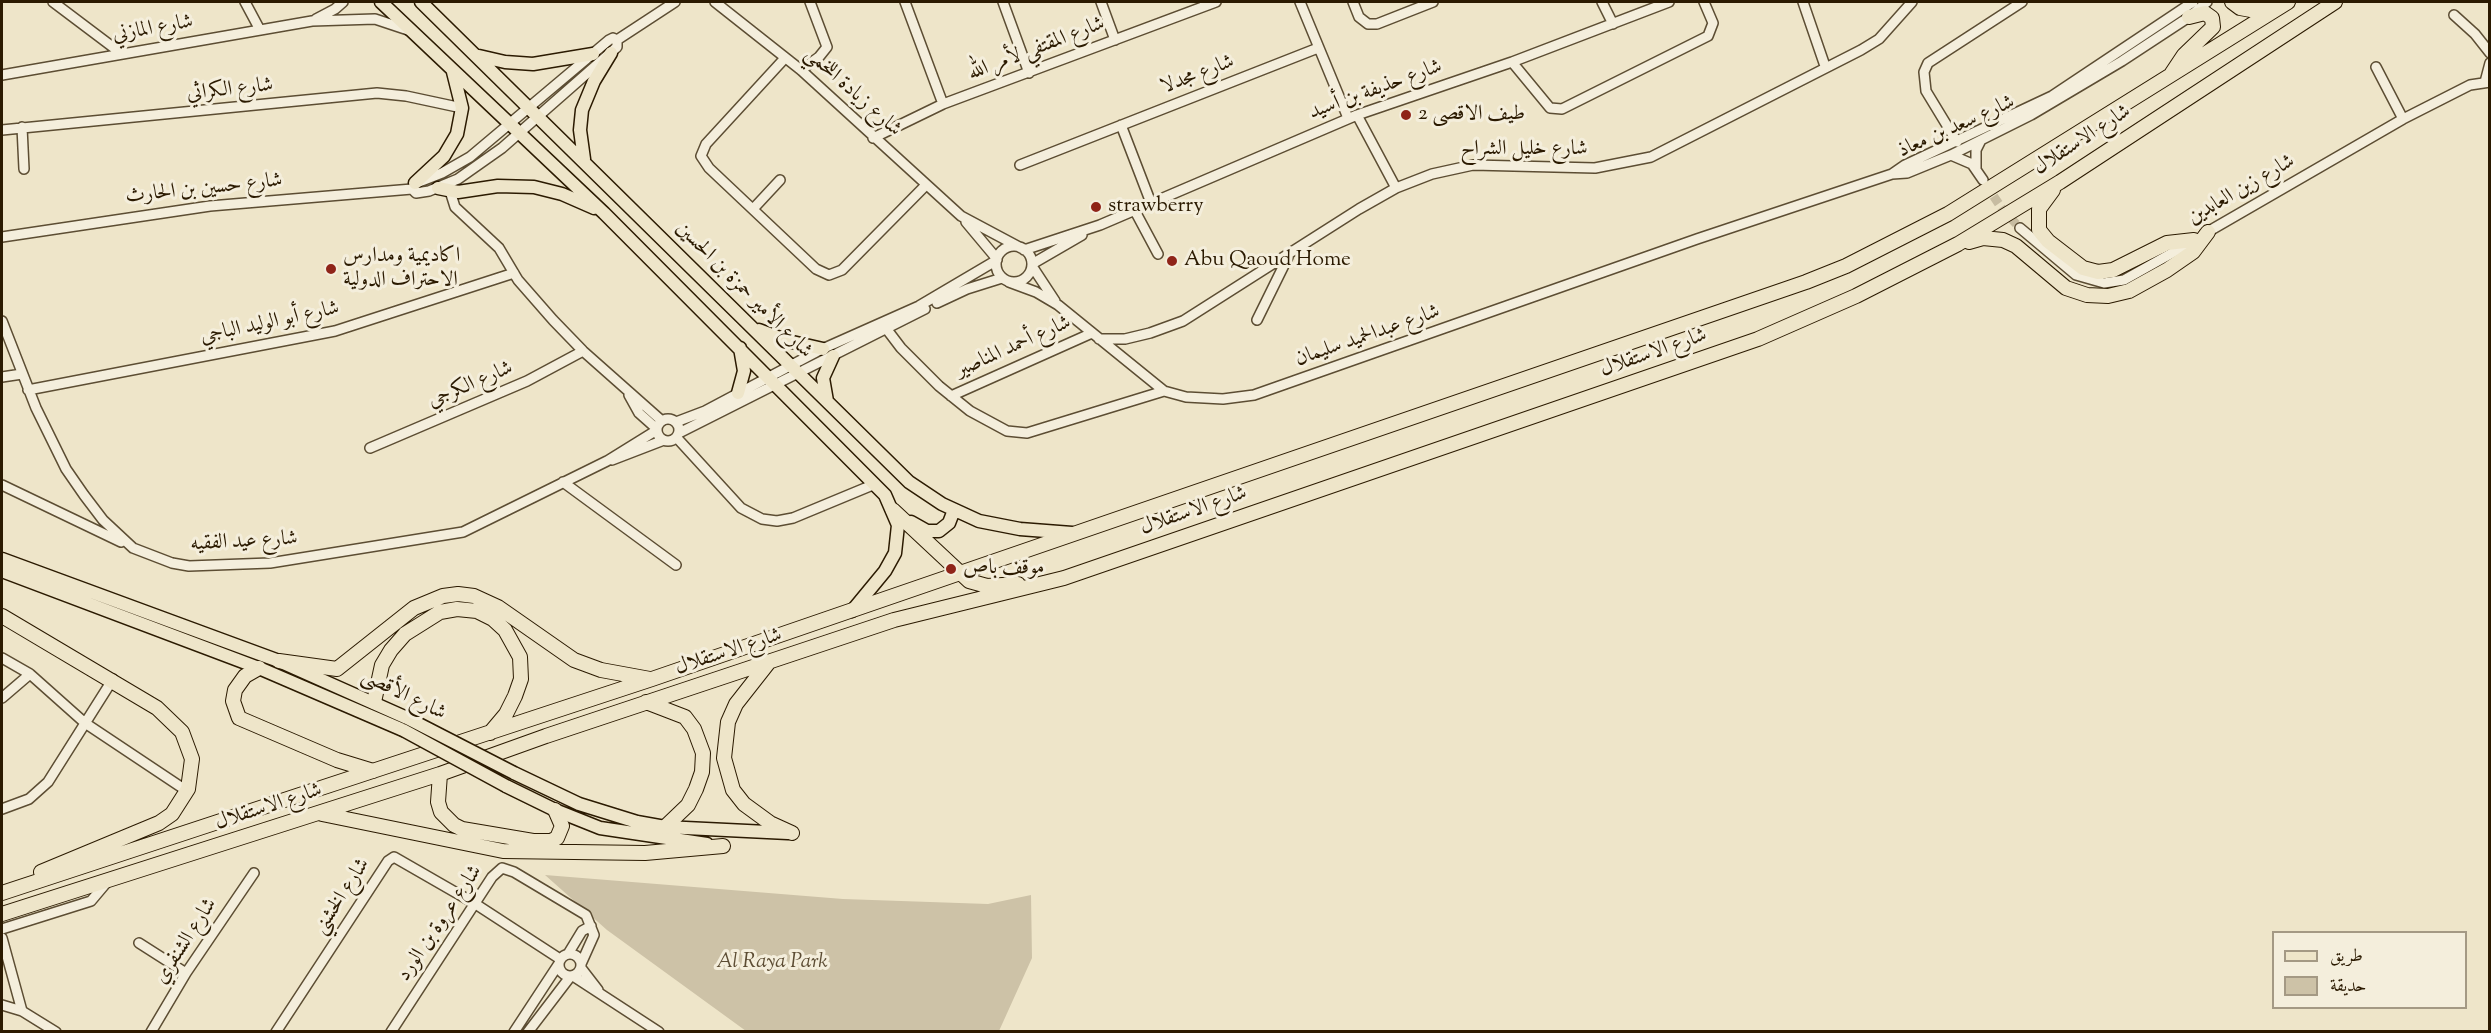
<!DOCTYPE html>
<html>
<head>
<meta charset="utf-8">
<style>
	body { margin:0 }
	#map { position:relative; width:2491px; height:1033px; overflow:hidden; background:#eee5c9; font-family:"Sorts Mill Goudy",Amiri,serif }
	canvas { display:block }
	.frame { position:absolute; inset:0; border:3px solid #2b1a01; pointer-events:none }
	.legend { position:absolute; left:2272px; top:931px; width:195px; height:78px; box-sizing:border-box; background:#f4eedc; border:2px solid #a49984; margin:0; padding:8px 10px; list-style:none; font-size:18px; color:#2b1a01 }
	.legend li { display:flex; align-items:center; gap:12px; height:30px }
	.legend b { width:30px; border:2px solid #a49984 }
</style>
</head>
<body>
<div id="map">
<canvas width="2491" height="1033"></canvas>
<div class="frame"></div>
<ul class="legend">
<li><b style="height:8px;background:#eee5c9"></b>طريق</li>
<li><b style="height:16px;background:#cdc2a7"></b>حديقة</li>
</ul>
</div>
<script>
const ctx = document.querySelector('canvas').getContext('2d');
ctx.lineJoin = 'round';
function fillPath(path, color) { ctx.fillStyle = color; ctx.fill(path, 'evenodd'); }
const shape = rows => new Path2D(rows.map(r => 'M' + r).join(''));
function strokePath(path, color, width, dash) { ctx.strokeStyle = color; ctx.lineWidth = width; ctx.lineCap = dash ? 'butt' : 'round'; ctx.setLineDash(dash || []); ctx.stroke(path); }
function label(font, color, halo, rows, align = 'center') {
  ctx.font = font + ' "Sorts Mill Goudy",Amiri,serif'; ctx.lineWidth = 6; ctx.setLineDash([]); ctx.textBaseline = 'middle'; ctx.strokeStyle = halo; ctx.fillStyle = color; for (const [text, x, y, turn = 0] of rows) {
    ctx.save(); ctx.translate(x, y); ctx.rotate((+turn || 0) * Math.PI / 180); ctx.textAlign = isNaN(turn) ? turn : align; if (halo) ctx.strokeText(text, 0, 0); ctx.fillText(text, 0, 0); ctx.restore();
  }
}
const green = shape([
	[545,875,843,899,988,904,1031,895,1032,958,999,1031,746,1031,607,930]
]);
const minorTunnel = shape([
	[1986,185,2003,210,2020,228]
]);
const minor = shape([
	[53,2,122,54],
	[245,2,260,30],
	[715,2,801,70,961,216,1021,248],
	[905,2,943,104],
	[1003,2,1029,73],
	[1101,2,1115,40],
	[1300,2,1348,118],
	[1353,2,1359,17,1368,24,1377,24,1433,2],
	[1602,2,1613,24],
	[1803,2,1825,66],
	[2454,15,2475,34,2490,53],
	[316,19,335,9,343,2],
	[785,58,706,144,701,156,709,168,816,269,829,275,842,270,926,185],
	[1512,62,1550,108,1562,109,1708,36,1713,23,1704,2],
	[2376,67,2403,119],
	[801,70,819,57,827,47,810,2],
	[2,75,312,21,375,19,408,30],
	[2485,82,2490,63],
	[1357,115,1396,188],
	[1121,125,1151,203],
	[22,127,24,169],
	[2,130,377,93,406,96,462,108],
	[873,138,943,104,1216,2],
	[1957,142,1926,91,1924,72,1928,63,2022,2],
	[1951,155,1972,164,1983,180],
	[1020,165,1318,48],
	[1976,168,1976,150,1981,140],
	[1892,174,1907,173,1951,155,2031,115,2122,61,2189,17,2207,2],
	[419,182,442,173,470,157,609,40,613,38,617,40,675,2],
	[450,191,455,207,499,248,518,280,553,320,583,351,662,421],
	[753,209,780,180],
	[1135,211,1158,254],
	[966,222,997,259],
	[2020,228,2076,275,2104,283,2124,280,2190,243],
	[2204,234,2403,119,2470,85,2490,82],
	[2,237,210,206,412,189,416,193,429,191,458,179,502,148,617,47,617,40],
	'996 264a18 18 0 1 1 36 0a18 18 0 1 1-36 0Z',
	[1024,250,1100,225,1357,115,1512,62,1669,2],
	[1032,264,1082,235],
	[1032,266,1055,301],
	[1009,282,1036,292,1058,305,1164,391],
	[937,303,967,289,1002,278],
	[1257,320,1288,257],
	[2,321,36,408,66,469,84,495,103,520,133,548,172,563,189,566,270,563,463,532,607,461,657,430],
	[882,323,901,348,939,386,970,411,1007,431,1027,433,1164,391,1186,397,1223,399,1254,395,1697,239,1892,174,1905,165,2052,96,2193,2],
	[1099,339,1125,339,1150,333,1183,321,1359,209,1396,188,1432,174,1473,165,1595,168,1651,157,1861,50,1879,39,1912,2],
	[2,377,22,374],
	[28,390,335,331,514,273],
	[629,395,639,413,657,429],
	[951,396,1092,333],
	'657 430a11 11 0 1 1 22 0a11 11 0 1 1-22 0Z',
	[676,422,705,411,820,350,919,306,997,260],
	[679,433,925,309],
	[677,438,741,508,762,519,777,521,793,518,875,484],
	[370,448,527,381,583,351],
	[612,460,664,440],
	[563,482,676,565],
	[2,485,121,542],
	[2,658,30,674],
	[2,698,30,674,85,723,187,791],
	[2,809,29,799,48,782,113,679],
	[2,929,91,901,107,882],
	[2,938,22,1011],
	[139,943,186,973],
	'559 965a11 11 0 1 1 22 0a11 11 0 1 1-22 0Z',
	[568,954,582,931,591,926],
	[581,968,598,990],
	[573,976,659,1032],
	[2,1005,22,1011,56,1032],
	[151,1032,186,973,254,873],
	[276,1032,388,861,394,857,474,903,560,959],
	[391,1032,492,877,502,868,514,872,586,915,594,935,581,964],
	[514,1032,558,965],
	[528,1032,570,977]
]);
const major = shape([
	[381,2,604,213,885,495,898,525,895,553,885,571,852,611],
	[421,2,909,482,942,504,979,521,1020,529,1072,533],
	[479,56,505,62,533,64,593,54],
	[584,159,580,130,582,110,594,81,611,53],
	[415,183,444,156,457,134,462,108,453,72],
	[438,188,458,192,498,186,534,187,562,194,594,208],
	[759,330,788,341,823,349],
	[738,393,744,371,740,348],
	[827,401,823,378,833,356],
	[911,522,927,531,939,531,949,523,954,510],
	[2,559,279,661,407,718],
	[2,571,259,668,403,730],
	[514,773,579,804,637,822,665,827,788,833],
	[506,786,555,810,600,828,707,844]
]);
const highway = shape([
	[2232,2,2240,8,2251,10,2273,5],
	[2172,73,2184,55,2213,27,2212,18,2205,13,2189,17],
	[2053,190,2039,209,2039,230,2048,241,2083,268,2098,272,2113,270,2167,243,2194,240],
	[1969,242,1983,238,2003,240,2016,246,2066,288,2087,295,2108,296,2129,291,2167,270,2193,252,2208,232],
	[893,510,969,581,987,586,1018,584],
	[2,616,157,708,182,732,192,759,188,789,172,814,159,823,41,872],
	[279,661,337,669,414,608,443,596,458,594,474,596,498,607,574,660,601,670,650,679],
	[769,662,736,704,728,722,724,758,733,790,744,804,770,823,792,833],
	[259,668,245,676,235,690,233,701,239,718,337,760,373,771],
	[374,702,382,665,391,650,405,634,440,612,457,609,477,611,493,619,505,630,520,657,521,679,515,696,506,714,490,733],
	[646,702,685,717,694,729,703,753,702,772,696,789,688,805,665,827],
	[440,774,438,802,441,812,454,825,462,829,533,841,551,841,557,838,562,826,555,810],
	[322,814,503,851,645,853,723,846],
	[2,893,652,679,1806,282,1846,266,1948,214,2288,2],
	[2,914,440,774,546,736,894,620,1064,578,1758,339,1856,296,1958,244,2060,182,2335,2]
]);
const majorBridge = shape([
	[407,718,514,773],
	[403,730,506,786]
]);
const markers = [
	[1406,115,6,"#8f2418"],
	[1096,207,6,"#8f2418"],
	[1172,261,6,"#8f2418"],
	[331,269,6,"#8f2418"],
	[951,569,6,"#8f2418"]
];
const streetNames = [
	["شارع المازني",153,30,-10],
	["شارع المقتفي لأمر الله",1037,50,-21],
	["شارع مجدلا",1198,76,-21],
	["شارع الكراثي",230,91,-6],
	["شارع حذيفة بن أسيد",1376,91,-20],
	["شارع زيادة اللخمي",852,93,42],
	["شارع سعد بن معاذ",1957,128,-24],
	["شارع الاستقلال",2083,141,-33],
	["شارع خليل الشراح",1524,150],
	["شارع حسين بن الحارث",204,190,-6],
	["شارع زين العابدين",2242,191,-30],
	["شارع الأمير حمزة بن الحسين",743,291,45],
	["شارع أبو الوليد الباجي",270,324,-12],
	["شارع عبدالحميد سليمان",1368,337,-19],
	["شارع أحمد المناصير",1014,348,-24],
	["شارع الاستقلال",1654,354,-19],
	["شارع الكرجي",471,386,-23],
	["شارع الاستقلال",1194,512,-19],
	["شارع عيد الفقيه",244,543,-3],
	["شارع الاستقلال",729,653,-18],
	["شارع الأقصى",403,696,26],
	["شارع الاستقلال",269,808,-18],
	["شارع الخشني",343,897,-57],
	["شارع عروة بن الورد",441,924,-56],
	["شارع الشنفري",187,942,-57]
];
const poiNames = [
	["طيف الاقصى 2",1418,115],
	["strawberry",1108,207],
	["اكاديمية ومدارس",343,257],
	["الاحتراف الدولية",343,281],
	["Abu Qaoud Home",1184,261],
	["موقف باص",963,569]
];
const parkNames = [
	["Al Raya Park",772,963]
];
fillPath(green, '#cdc2a7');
strokePath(minorTunnel, '#c7bca1', 9, [9, 4.5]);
strokePath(minor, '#5c4d33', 12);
strokePath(major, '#2b1a01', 15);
strokePath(highway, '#2b1a01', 16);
strokePath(minor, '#f4eedc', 9);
strokePath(major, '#eee5c9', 12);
strokePath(highway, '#eee5c9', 14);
strokePath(majorBridge, '#2b1a01', 15, []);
strokePath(majorBridge, '#eee5c9', 12);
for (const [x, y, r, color] of markers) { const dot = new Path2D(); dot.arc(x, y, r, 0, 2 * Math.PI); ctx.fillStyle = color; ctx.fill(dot); strokePath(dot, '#f4eedc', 2); }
label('21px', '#2b1a01', '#f4eedc', streetNames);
label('21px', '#2b1a01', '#f4eedc', poiNames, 'left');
label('italic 21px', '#5c4c33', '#f4eedc', parkNames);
</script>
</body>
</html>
